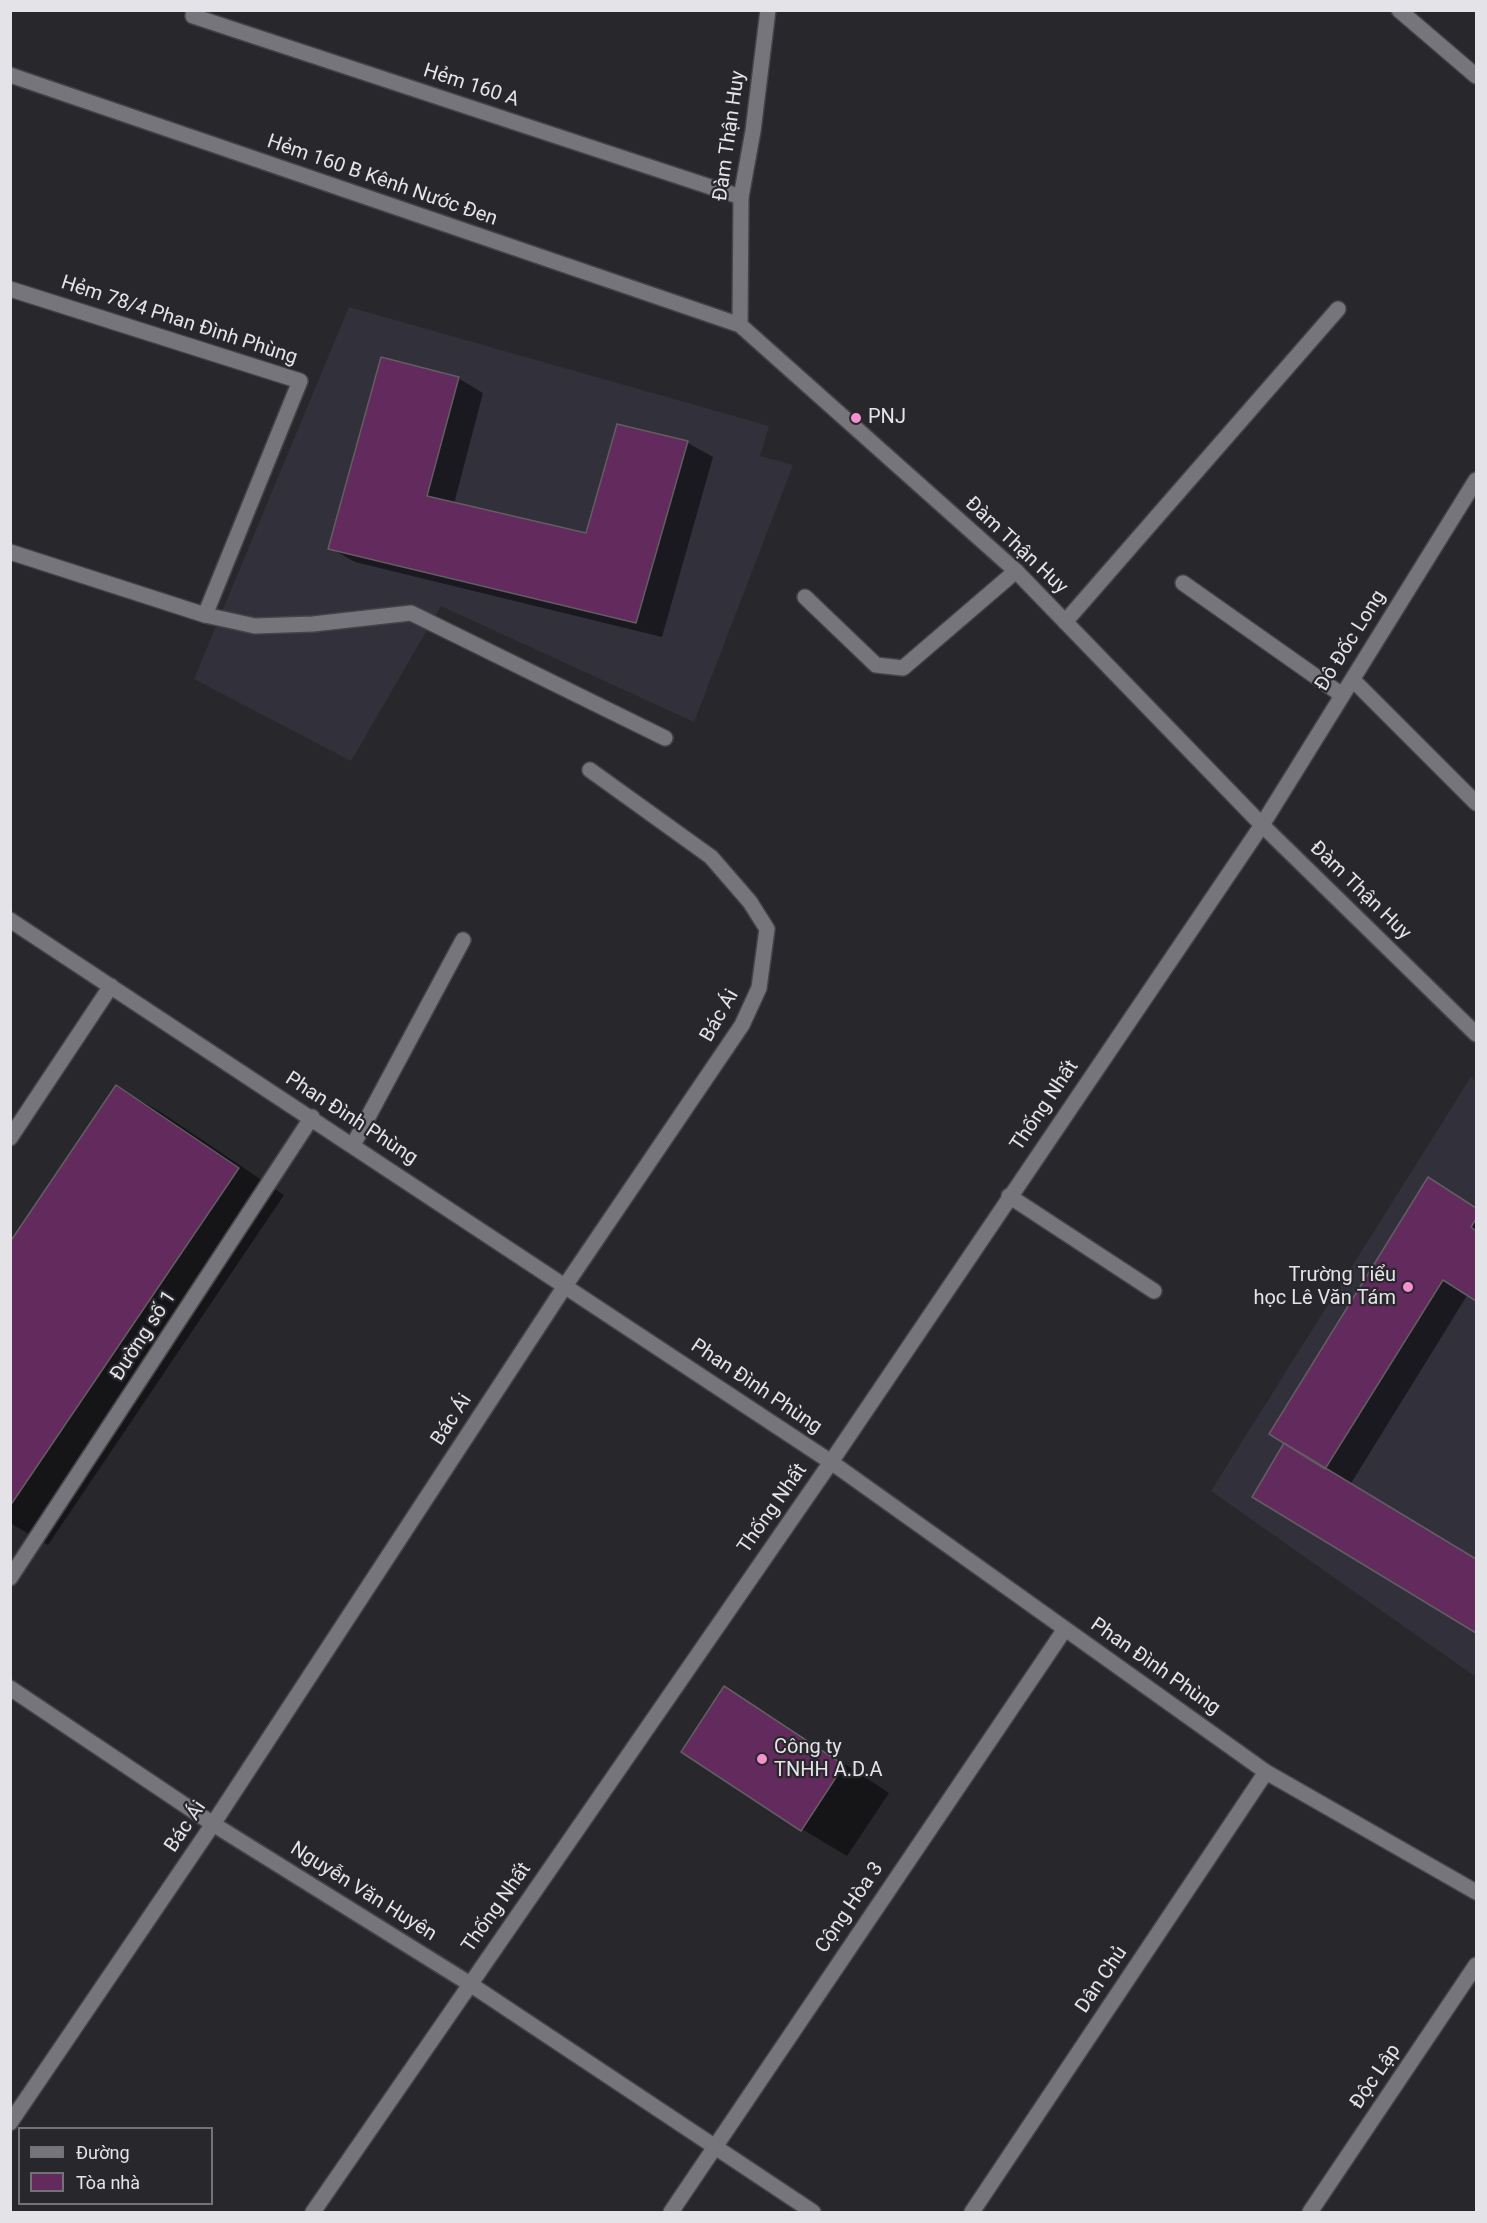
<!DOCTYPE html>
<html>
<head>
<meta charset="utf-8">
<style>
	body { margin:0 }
	#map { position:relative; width:1487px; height:2223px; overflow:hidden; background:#28282c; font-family:Roboto,sans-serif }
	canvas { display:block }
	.frame { position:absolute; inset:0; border:12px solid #e4e3e7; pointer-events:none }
	.legend { position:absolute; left:18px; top:2127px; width:195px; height:78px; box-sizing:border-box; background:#28282c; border:2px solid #737377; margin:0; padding:8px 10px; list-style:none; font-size:18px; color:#e4e3e7 }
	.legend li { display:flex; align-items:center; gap:12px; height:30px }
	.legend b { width:30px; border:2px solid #737377 }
</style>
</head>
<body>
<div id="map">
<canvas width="1487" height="2223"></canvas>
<div class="frame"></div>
<ul class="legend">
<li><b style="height:8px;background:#76757b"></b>Đường</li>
<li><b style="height:16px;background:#622a5d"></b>Tòa nhà</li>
</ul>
</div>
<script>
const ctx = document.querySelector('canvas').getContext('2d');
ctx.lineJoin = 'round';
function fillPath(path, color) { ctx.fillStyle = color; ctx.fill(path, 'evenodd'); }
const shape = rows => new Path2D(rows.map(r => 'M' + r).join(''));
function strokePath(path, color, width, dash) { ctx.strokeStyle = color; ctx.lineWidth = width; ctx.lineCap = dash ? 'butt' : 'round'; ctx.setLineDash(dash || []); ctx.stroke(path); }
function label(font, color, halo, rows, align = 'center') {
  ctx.font = font + ' Roboto,sans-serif'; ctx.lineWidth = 4.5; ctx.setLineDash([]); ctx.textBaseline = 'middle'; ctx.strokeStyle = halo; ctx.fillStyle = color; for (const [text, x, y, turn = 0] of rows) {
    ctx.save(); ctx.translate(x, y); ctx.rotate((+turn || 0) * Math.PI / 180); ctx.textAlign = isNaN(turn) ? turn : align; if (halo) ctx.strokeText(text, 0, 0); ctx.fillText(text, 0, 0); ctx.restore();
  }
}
const built = shape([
	[349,307,769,426,760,456,793,465,694,722,441,606,351,761,194,679],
	[1471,1077,1476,1082,1476,1677,1211,1491]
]);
const shadow = shape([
	[458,378,483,393,454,504,587,535,618,426,688,443,713,457,662,637,355,562,330,548],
	[117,1087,162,1113,284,1195,48,1545,10,1523,10,1244],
	[1429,1179,1476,1208,1476,1299,1468,1294,1350,1485,1476,1561,1476,1631,1254,1497,1286,1443],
	[725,1688,770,1715,889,1793,847,1856,802,1829]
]);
const building = shape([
	[381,357,459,377,427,496,586,533,617,424,688,441,636,623,328,549,381,357],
	[116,1085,239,1168,10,1506,10,1242,116,1085],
	[1428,1177,1476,1208,1476,1219,1471,1227,1476,1231,1476,1301,1443,1280,1325,1469,1269,1434,1428,1177],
	[1284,1443,1476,1559,1476,1633,1252,1497,1284,1443],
	[724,1686,844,1765,801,1831,681,1752,724,1686]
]);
const service = shape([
	[194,10,193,16,741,197],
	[10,75,740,325],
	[1183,583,1342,695],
	[805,597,876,665,903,668,1016,571],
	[205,615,255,626,313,624,411,613,665,738],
	[353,1145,463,940],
	[1009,1196,1154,1291]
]);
const minor = shape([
	[768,10,753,131,741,197,740,325,1016,571,1262,825,1476,1034],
	[1399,10,1476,76],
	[10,289,300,381,205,615,10,552],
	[1065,622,1338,309],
	[1353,680,1476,803],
	[10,920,831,1462,1266,1772,1476,1892],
	[10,1138,111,986],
	[10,1578,312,1117],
	[10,1688,213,1824,470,1984,813,2212],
	[10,2123,213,1824,565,1286,742,1025,759,988,767,929,750,902,711,857,590,770],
	[313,2212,831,1462,1262,825,1476,480],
	[671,2212,1065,1629],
	[972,2212,1266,1772]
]);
const tertiary = shape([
	[1310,2212,1476,1965]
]);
const markers = [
	[856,418,6,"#f690d0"],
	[1408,1287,6,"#f690d0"],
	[762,1759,6,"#f690d0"]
];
const streetNames = [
	["Hẻm 160 A",471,86,18],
	["Đàm Thận Huy",730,136,-82],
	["Hẻm 160 B Kênh Nước Đen",382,181,19],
	["Hẻm 78/4 Phan Đình Phùng",179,321,18],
	["Đàm Thận Huy",1016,546,43],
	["Đô Đốc Long",1351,641,-58],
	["Đàm Thận Huy",1360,891,44],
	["Bác Ái",720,1016,-60],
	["Thống Nhất",1045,1106,-56],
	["Phan Đình Phùng",351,1119,33],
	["Đường số 1",144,1336,-57],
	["Phan Đình Phùng",756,1387,34],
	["Bác Ái",452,1420,-57],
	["Thống Nhất",773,1509,-55],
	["Phan Đình Phùng",1155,1667,35],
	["Bác Ái",186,1827,-56],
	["Nguyễn Văn Huyên",363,1892,32],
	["Thống Nhất",497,1908,-55],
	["Cộng Hòa 3",850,1908,-56],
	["Dân Chủ",1102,1980,-56],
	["Độc Lập",1376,2077,-56]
];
const poiNames = [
	["PNJ",868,418],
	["Trường Tiểu",1396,1276,"right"],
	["học Lê Văn Tám",1396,1299,"right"],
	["Công ty",774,1748],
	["TNHH A.D.A",774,1771]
];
fillPath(built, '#32303b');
fillPath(shadow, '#0007');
fillPath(building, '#622a5d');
strokePath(building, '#625d61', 1.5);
strokePath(service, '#444347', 18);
strokePath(minor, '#444347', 18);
strokePath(tertiary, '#444347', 18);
strokePath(service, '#76757b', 15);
strokePath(minor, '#76757b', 15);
strokePath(tertiary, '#76757b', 15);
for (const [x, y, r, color] of markers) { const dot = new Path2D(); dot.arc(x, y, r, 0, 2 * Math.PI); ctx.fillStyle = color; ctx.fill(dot); strokePath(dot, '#28282c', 2); }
label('20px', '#e4e3e7', '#28282c', streetNames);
label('20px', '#e4e3e7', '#28282c', poiNames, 'left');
</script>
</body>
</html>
